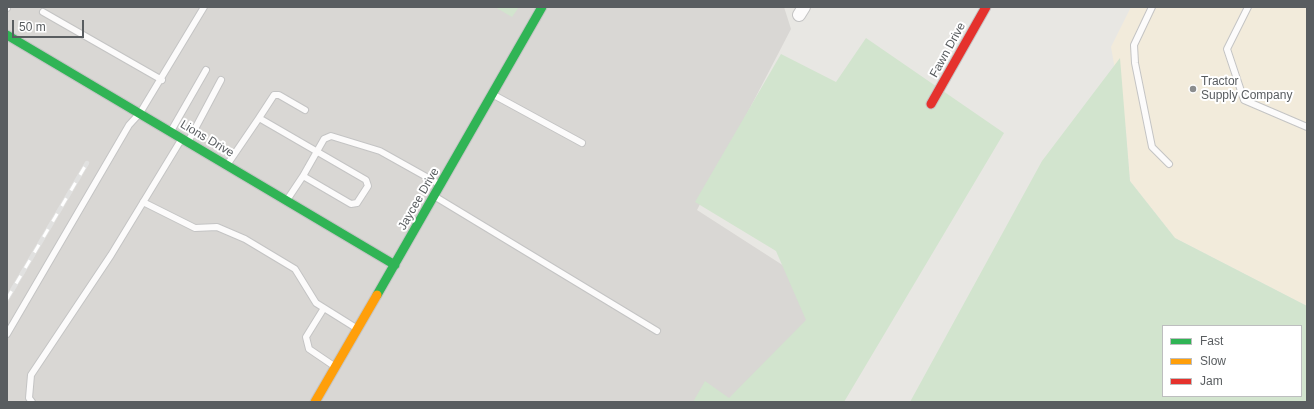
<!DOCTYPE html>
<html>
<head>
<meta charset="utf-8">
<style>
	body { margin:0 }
	#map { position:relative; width:1314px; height:409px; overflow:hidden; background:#e8e7e3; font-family:Arial,sans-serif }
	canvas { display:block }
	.frame { position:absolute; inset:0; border:8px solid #595d60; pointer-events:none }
	.legend { position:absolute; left:1162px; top:325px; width:140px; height:72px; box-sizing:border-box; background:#fff; border:1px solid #bdbebf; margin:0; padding:5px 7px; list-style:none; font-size:12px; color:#595d60 }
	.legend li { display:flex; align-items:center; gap:8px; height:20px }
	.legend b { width:20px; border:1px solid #bdbebf }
	.scale { position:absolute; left:12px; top:20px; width:72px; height:18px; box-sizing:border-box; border:2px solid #595d60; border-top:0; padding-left:5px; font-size:12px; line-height:14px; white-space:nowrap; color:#595d60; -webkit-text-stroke:3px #fff; paint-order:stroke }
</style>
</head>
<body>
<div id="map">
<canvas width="1314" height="409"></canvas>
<div class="frame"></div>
<ul class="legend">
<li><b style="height:5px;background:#30b455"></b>Fast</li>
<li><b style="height:5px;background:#ff9f0a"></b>Slow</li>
<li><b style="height:5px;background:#e5322d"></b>Jam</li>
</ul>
<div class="scale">50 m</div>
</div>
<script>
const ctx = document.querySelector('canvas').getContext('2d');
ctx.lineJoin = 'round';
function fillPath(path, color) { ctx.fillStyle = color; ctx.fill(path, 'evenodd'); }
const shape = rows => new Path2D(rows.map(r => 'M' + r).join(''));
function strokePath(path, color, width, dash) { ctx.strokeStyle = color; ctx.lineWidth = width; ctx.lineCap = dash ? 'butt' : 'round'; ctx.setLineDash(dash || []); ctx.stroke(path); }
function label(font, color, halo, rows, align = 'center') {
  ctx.font = font + ' Arial,sans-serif'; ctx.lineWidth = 4; ctx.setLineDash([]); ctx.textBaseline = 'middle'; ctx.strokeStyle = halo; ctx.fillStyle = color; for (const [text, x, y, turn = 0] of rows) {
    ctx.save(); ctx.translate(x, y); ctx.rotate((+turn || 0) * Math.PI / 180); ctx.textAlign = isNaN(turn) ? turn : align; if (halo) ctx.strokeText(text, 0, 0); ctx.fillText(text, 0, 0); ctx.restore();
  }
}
const commercial = shape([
	[1131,7,1307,7,1307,306,1175,238,1130,181,1126,131,1111,47]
]);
const industrial = shape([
	[7,7,784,7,791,29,697,210,784,266,834,292,774,402,7,402]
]);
const green = shape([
	[495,7,519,7,512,17],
	[866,38,1004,133,844,402,693,402,705,381,729,398,806,320,776,251,695,202,781,54,836,82],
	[1120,58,1130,181,1175,238,1307,306,1307,402,910,402,1042,161],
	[1163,326,1301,326,1301,396,1163,396]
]);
const lane = shape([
	[1152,7,1134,45,1135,63,1152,147,1169,164],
	[1248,7,1227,49,1244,100,1307,127],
	[7,8,7,7],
	[43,12,162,80],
	[492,94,582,143],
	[259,118,274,95,279,95,305,110],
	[171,131,206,70],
	[188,142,221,80],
	[227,165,259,118,366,180,368,186,357,203,351,204,303,176,287,200],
	[303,176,324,139,331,136,380,151,439,184],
	[434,196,657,331],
	[143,202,195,228,217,227,245,239,295,269,316,303,356,328],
	[324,308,306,337,309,349,334,366],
	[7,334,129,125,140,113,204,7],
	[32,402,29,398,31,375,111,255,181,140]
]);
const street = shape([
	[799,15,804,7]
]);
const fast = shape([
	[7,35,395,265],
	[377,295,542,7]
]);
const slow = shape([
	[315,402,377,295]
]);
const jam = shape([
	[931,104,986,7]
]);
const rail = shape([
	[7,299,87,163]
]);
const markers = [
	[1193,89,4,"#8b8d8e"]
];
const streetNames = [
	["Fawn Drive",948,50,-61],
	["Lions Drive",207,139,31],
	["Jaycee Drive",419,199,-60]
];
const poiNames = [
	["Tractor",1201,82],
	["Supply Company",1201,96]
];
fillPath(commercial, '#f2ebdb');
fillPath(industrial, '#d9d7d4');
fillPath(green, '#d2e4ce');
strokePath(lane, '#c4c4c4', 8);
strokePath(street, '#c4c4c4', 14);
strokePath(fast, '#c5c5c5', 11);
strokePath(slow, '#c5c5c5', 11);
strokePath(jam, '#c5c5c5', 11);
strokePath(lane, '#fcfbfb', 6);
strokePath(street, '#fcfbfb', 12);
strokePath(fast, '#30b455', 9);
strokePath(slow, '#ff9f0a', 9);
strokePath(jam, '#e5322d', 9);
strokePath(rail, '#e1e1e0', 4.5);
strokePath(rail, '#fff', 3, [9]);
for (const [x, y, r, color] of markers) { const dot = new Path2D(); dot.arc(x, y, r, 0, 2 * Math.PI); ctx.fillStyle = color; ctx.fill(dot); strokePath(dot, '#fff', 1.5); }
label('12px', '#595d60', '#fff', streetNames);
label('12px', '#595d60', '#fff', poiNames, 'left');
</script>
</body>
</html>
